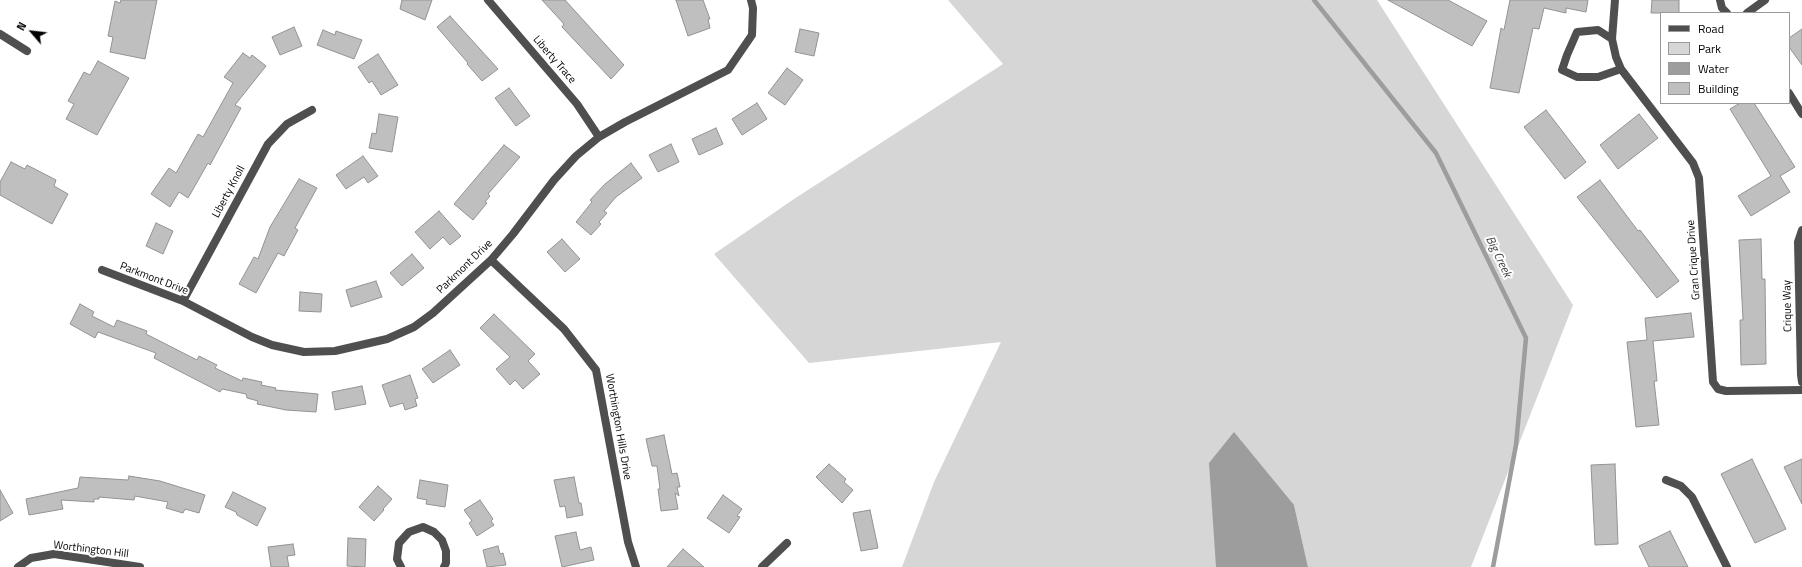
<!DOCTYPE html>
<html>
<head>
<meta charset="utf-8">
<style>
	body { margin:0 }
	#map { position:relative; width:1802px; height:567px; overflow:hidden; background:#fff; font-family:"Titillium Web",sans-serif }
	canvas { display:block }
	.legend { position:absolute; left:1660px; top:12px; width:130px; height:92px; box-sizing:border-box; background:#fff; border:1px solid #999; margin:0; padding:5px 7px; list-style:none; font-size:12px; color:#000 }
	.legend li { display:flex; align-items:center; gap:8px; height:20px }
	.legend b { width:20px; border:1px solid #999 }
	.north { position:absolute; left:12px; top:12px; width:40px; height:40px; -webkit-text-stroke:3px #fff; paint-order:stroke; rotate:298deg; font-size:11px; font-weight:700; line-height:16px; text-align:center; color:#000 }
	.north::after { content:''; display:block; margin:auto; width:14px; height:18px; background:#000; clip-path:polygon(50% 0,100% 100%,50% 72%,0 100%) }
</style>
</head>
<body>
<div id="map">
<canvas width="1802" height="567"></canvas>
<ul class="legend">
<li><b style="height:5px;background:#4f4f4f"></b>Road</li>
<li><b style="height:11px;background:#d6d6d6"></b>Park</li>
<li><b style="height:11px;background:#9d9d9d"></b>Water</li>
<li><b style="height:11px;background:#bfbfbf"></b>Building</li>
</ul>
<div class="north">N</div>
</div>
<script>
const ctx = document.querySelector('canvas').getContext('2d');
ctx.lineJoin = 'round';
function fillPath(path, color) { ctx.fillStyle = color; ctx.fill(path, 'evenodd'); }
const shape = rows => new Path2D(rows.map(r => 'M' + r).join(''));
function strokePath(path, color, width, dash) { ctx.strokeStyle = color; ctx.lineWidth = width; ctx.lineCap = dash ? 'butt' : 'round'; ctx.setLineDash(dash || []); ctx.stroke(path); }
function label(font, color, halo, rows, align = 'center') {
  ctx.font = font + ' "Titillium Web",sans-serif'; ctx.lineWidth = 4; ctx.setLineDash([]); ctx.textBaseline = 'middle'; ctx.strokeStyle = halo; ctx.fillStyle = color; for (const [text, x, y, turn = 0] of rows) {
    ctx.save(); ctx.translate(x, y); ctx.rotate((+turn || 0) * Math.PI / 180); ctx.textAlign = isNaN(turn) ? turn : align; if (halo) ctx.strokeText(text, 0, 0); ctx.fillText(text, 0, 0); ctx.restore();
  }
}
const green = shape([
	[948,0,1377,0,1573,305,1471,567,1308,567,1294,505,1216,547,1216,567,902,567,934,482,1001,342,809,363,714,254,794,199,1003,64]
]);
const water = shape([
	[1234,432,1294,505,1308,567,1216,567,1209,463]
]);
const stream = shape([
	[1314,0,1436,153,1526,338,1516,445,1493,567]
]);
const building = shape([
	[121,0,157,0,145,59,110,52,113,37,108,36,115,1,120,3,121,0],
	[402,0,432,0,425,20,400,9,402,0],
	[542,0,565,0,624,65,611,79,562,27,564,24,542,0],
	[676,0,703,0,710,19,708,19,710,28,688,36,676,0],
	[1388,0,1448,0,1487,21,1472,46,1388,0],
	[1510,0,1588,0,1586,12,1566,8,1566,13,1544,8,1539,29,1533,28,1519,93,1490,88,1501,28,1504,30,1510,0],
	[1652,0,1679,0,1679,13,1651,13,1652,0],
	[450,16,498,69,482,81,467,64,468,63,437,27,450,16],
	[294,27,302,46,280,55,272,37,294,27],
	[800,29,819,33,814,56,795,52,800,29],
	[1802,29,1802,65,1789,47,1789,38,1802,29],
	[323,30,335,35,336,31,362,40,354,59,317,45,323,30],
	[243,53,250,58,252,55,266,66,235,105,241,108,210,165,208,163,188,198,179,192,170,207,151,194,169,168,176,173,198,134,203,137,233,83,224,77,243,53],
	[378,54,398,85,381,95,372,81,369,83,358,67,378,54],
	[98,61,129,78,97,135,66,119,74,104,68,101,84,72,90,75,98,61],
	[787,68,803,80,785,105,768,93,787,68],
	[509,88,530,116,516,126,495,98,509,88],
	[757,103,767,119,742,135,732,119,757,103],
	[1740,103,1754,103,1795,167,1780,176,1790,192,1751,216,1738,196,1771,176,1730,109,1740,103],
	[1546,110,1586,162,1565,179,1524,127,1546,110],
	[379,114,398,117,392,152,369,148,372,133,376,134,379,114],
	[1639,114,1658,138,1618,169,1600,145,1639,114],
	[716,128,723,144,699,155,692,139,716,128],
	[671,144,679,162,658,172,649,155,671,144],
	[504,145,520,157,488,194,490,196,485,202,487,203,473,220,454,204,504,145],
	[363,156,378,176,368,183,364,177,346,189,336,175,363,156],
	[11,162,25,169,27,165,56,180,54,186,68,194,52,224,0,195,0,182,11,162],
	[631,163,642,178,616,197,604,211,607,213,599,222,601,224,591,235,576,222,592,202,590,200,605,184,631,163],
	[299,179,317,188,295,228,298,230,284,256,278,253,256,293,239,284,254,257,258,259,270,227,299,179],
	[1600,180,1638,231,1640,230,1679,281,1657,298,1577,197,1600,180],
	[439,211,461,236,450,245,443,237,430,249,415,232,439,211],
	[156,223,173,231,163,254,146,246,156,223],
	[562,239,580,259,565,272,547,252,562,239],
	[1761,239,1762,279,1765,279,1766,364,1741,365,1740,320,1743,320,1739,240,1761,239],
	[412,254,424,268,402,286,390,273,412,254],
	[376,281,382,297,351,307,346,290,376,281],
	[300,292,322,294,321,312,299,311,300,292],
	[80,304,94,312,92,316,114,327,117,320,147,331,146,334,197,360,199,356,217,365,215,368,242,381,243,378,262,382,261,385,276,388,275,390,318,394,316,412,286,410,257,404,258,401,247,398,246,394,222,389,220,392,154,358,156,353,98,332,95,338,70,324,80,304],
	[1691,313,1694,337,1653,341,1657,381,1654,381,1659,425,1636,427,1627,342,1647,340,1645,318,1691,313],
	[494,314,535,354,528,361,540,374,523,389,515,380,510,385,496,369,510,357,480,328,494,314],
	[450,350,460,365,433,383,422,369,450,350],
	[410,375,418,398,415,399,417,406,405,410,403,403,390,407,382,385,410,375],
	[362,386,366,404,335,410,332,392,362,386],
	[664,435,672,474,677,473,680,487,677,487,679,496,675,493,678,509,661,511,658,489,660,489,657,466,652,466,646,439,664,435],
	[1752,459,1786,529,1755,543,1721,474,1752,459],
	[1802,459,1802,504,1784,467,1802,459],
	[829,464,846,479,844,482,853,490,842,503,816,477,829,464],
	[1615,464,1618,544,1595,545,1591,465,1615,464],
	[129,476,160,481,205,495,199,513,185,509,183,513,166,508,168,502,135,496,134,500,99,497,99,499,94,499,94,502,61,500,63,509,29,515,26,499,78,488,80,477,128,480,129,476],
	[574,477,579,503,581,503,583,515,567,518,565,506,560,507,554,480,574,477],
	[420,480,448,485,445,507,426,504,427,500,417,498,420,480],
	[378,486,392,499,383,509,384,510,374,521,359,507,378,486],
	[0,490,13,513,0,521,0,490],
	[233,492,266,508,257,526,237,515,236,512,225,507,233,492],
	[723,495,742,509,737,516,740,517,729,533,707,518,723,495],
	[480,500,493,519,491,521,494,525,477,536,469,523,472,521,464,510,480,500],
	[870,510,878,548,861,551,853,513,870,510],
	[1670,531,1688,567,1649,567,1639,546,1670,531],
	[576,532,580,550,591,547,594,560,562,567,555,536,576,532],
	[348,538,366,539,365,567,347,566,348,538],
	[293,544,295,555,287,556,289,567,271,567,268,547,293,544],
	[498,546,500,554,503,553,506,565,487,567,483,550,498,546],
	[683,549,704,567,667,567,683,549]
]);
const minor = shape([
	[488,0,577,104,599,137],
	[1615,0,1612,39,1616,57,1621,69,1693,163,1699,178,1713,382,1718,389,1726,391,1802,390],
	[1720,0,1722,8,1727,13],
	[1747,13,1765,0],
	[0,34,27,51],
	[1612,39,1598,30,1577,32,1567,55,1562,70,1577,77,1598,77,1621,69],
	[1789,93,1802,114],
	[1802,230,1798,242,1801,375,1802,382],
	[491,260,564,329,596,370,628,542,636,567],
	[102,270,183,301,252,337,272,345,304,352,335,351,387,339,414,327,433,313,491,260,513,234,554,180,576,156,599,137,625,122,728,70,752,35,753,8,751,0],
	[183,301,268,144,287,124,312,110],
	[1666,480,1681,486,1692,497,1727,567],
	[18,567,31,558,54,554,140,567],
	[401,567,397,559,399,543,409,532,423,527,434,532,442,540,446,551,446,563,444,567],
	[762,567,787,543]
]);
const streetNames = [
	["Liberty Trace",554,60,49],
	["Liberty Knoll",229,192,-62],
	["Gran Crique Drive",1694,260,-94],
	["Parkmont Drive",465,267,-44],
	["Parkmont Drive",154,279,21],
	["Crique Way",1788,306,-91],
	["Worthington Hills Drive",618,427,80],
	["Worthington Hill",91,550,7]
];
const waterNames = [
	["Big Creek",1498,257,64]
];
fillPath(green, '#d6d6d6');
fillPath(water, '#9d9d9d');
strokePath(stream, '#9d9d9d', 4.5);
fillPath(building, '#bfbfbf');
strokePath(building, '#939393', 1);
strokePath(minor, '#4f4f4f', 8);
label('11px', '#000', '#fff', streetNames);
label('italic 12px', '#3e3e3e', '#fff', waterNames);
</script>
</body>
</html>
